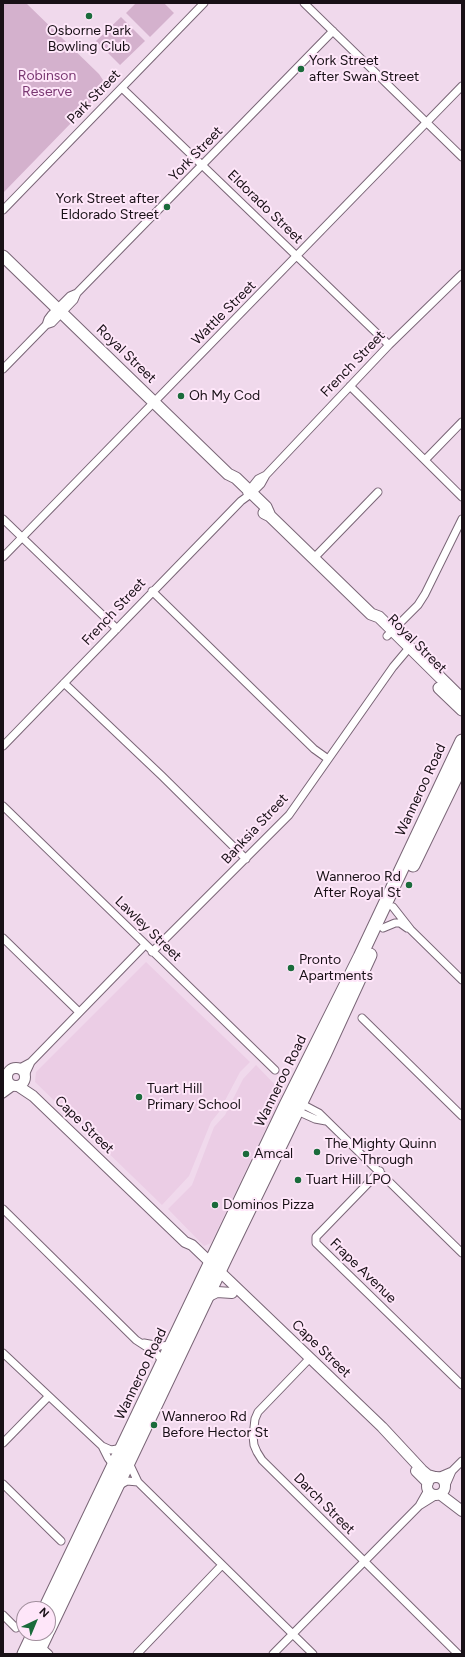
<!DOCTYPE html>
<html>
<head>
<meta charset="utf-8">
<style>
	body { margin:0 }
	#map { position:relative; width:465px; height:1657px; overflow:hidden; background:#f0d9ec; font-family:Figtree,sans-serif }
	canvas { display:block }
	.frame { position:absolute; inset:0; border:4px solid #181016; pointer-events:none }
	.north { position:absolute; left:16px; top:1601px; width:40px; height:40px; box-sizing:border-box; background:#fee6f9; border:1px solid #a2909e; border-radius:50%; rotate:44deg; font-size:11px; font-weight:700; line-height:16px; text-align:center; color:#181016 }
	.north::after { content:''; display:block; margin:auto; width:14px; height:18px; background:#1a6b3b; clip-path:polygon(50% 0,100% 100%,50% 72%,0 100%) }
</style>
</head>
<body>
<div id="map">
<canvas width="465" height="1657"></canvas>
<div class="frame"></div>
<div class="north">N</div>
</div>
<script>
const ctx = document.querySelector('canvas').getContext('2d');
ctx.lineJoin = 'round';
function fillPath(path, color) { ctx.fillStyle = color; ctx.fill(path, 'evenodd'); }
const shape = rows => new Path2D(rows.map(r => 'M' + r).join(''));
function strokePath(path, color, width, dash) { ctx.strokeStyle = color; ctx.lineWidth = width; ctx.lineCap = dash ? 'butt' : 'round'; ctx.setLineDash(dash || []); ctx.stroke(path); }
function label(font, color, halo, rows, align = 'center') {
  ctx.font = font + ' Figtree,sans-serif'; ctx.lineWidth = 4; ctx.setLineDash([]); ctx.textBaseline = 'middle'; ctx.strokeStyle = halo; ctx.fillStyle = color; for (const [text, x, y, turn = 0] of rows) {
    ctx.save(); ctx.translate(x, y); ctx.rotate((+turn || 0) * Math.PI / 180); ctx.textAlign = isNaN(turn) ? turn : align; if (halo) ctx.strokeText(text, 0, 0); ctx.fillText(text, 0, 0); ctx.restore();
  }
}
const built = shape([
	[146,962,250,1062,240,1072,219,1112,211,1122,189,1176,162,1205,35,1082,36,1072],
	[256,1065,283,1093,211,1243,204,1246,168,1209,192,1185,214,1127,225,1115,243,1079]
]);
const green = shape([
	[3,3,26,3,99,74,107,86,3,193],
	[136,3,164,3,174,13,150,37,126,13],
	[121,17,145,41,120,65,96,41]
]);
const street = shape([
	[304,3,462,157],
	[122,88,389,345],
	[3,210,204,3],
	[46,325,48,319,51,315,70,296,77,293],
	[3,369,46,325,52,323,74,300,77,293,333,31],
	[350,386,462,497],
	[425,460,462,422],
	[247,493,258,479,266,475,389,345,462,274],
	[3,519,117,629],
	[3,557,462,86],
	[314,558,378,492],
	[152,591,314,749,328,759],
	[387,636,418,605,425,594,462,519],
	[64,683,162,776,246,859],
	[3,746,241,501,252,493,261,484,266,475],
	[3,806,275,1070],
	[393,907,411,930,462,980],
	[383,928,395,923,400,923,407,928],
	[3,938,79,1012],
	[152,952,289,815,393,667,409,648],
	[362,1018,462,1116],
	[18,1069,31,1062],
	[25,1075,31,1062,145,945],
	[3,1088,8,1080],
	[3,1094,14,1086],
	[298,1102,319,1113,462,1253],
	[295,1110,315,1119,326,1121],
	[380,1171,316,1237,316,1243,462,1385],
	[3,1209,136,1340,156,1353,164,1363],
	[144,1343,160,1346,173,1345],
	[3,1353,102,1446,108,1458,114,1466],
	[310,1358,258,1412,255,1419,253,1436,254,1445,257,1452,262,1460,458,1654],
	[3,1443,48,1397],
	[102,1446,111,1450,123,1448],
	[129,1463,138,1482,313,1654],
	[438,1477,452,1471],
	[3,1484,61,1541],
	[446,1485,452,1471,462,1461],
	[118,1486,127,1481,138,1482],
	[419,1506,428,1490],
	[3,1615,16,1628],
	[39,1645,49,1654],
	[137,1654,222,1565],
	[273,1654,419,1506,435,1496]
]);
const secondary = shape([
	'7 1077a9 9 0 1 1 18 0a9 9 0 1 1-18 0Z',
	[18,1086,33,1096,185,1242,192,1245,310,1358,382,1427,422,1470,428,1475,435,1477],
	[207,1297,217,1292,232,1293],
	[416,1471,428,1483],
	'427 1486a9 9 0 1 1 18 0a9 9 0 1 1-18 0Z',
	[441,1495,462,1511]
]);
const primary = shape([
	[3,256,228,474,236,478,266,507,270,516],
	[264,513,270,516,371,614,379,617,462,699],
	[439,688,462,710]
]);
const highway = shape([
	[413,865,462,764],
	[45,1609,286,1105,360,957,462,741],
	[48,1631,225,1259,325,1053,370,955],
	[24,1654,34,1633],
	[37,1654,47,1633]
]);
const markers = [
	[89,16,4,"#1a6b3b"],
	[301,69,4,"#1a6b3b"],
	[167,207,4,"#1a6b3b"],
	[181,396,4,"#1a6b3b"],
	[409,885,4,"#1a6b3b"],
	[291,968,4,"#1a6b3b"],
	[139,1097,4,"#1a6b3b"],
	[317,1152,4,"#1a6b3b"],
	[246,1154,4,"#1a6b3b"],
	[298,1180,4,"#1a6b3b"],
	[215,1205,4,"#1a6b3b"],
	[154,1425,4,"#1a6b3b"]
];
const poiNames = [
	["Osborne Park",89,31,"center"],
	["Bowling Club",89,47,"center"],
	["York Street",309,61],
	["after Swan Street",309,77],
	["York Street after",159,199,"right"],
	["Eldorado Street",159,215,"right"],
	["Oh My Cod",189,396],
	["Wanneroo Rd",401,877,"right"],
	["After Royal St",401,893,"right"],
	["Pronto",299,960],
	["Apartments",299,976],
	["Tuart Hill",147,1089],
	["Primary School",147,1105],
	["The Mighty Quinn",325,1144],
	["Drive Through",325,1160],
	["Amcal",254,1154],
	["Tuart Hill LPO",306,1180],
	["Dominos Pizza",223,1205],
	["Wanneroo Rd",162,1417],
	["Before Hector St",162,1433]
];
const parkNames = [
	["Robinson",47,76],
	["Reserve",47,92]
];
const streetNames = [
	["Park Street",94,97,-46],
	["York Street",196,154,-46],
	["Eldorado Street",265,207,44],
	["Wattle Street",224,313,-45],
	["Royal Street",126,354,44],
	["French Street",353,364,-46],
	["French Street",114,612,-47],
	["Royal Street",417,644,45],
	["Wanneroo Road",421,790,-65],
	["Banksia Street",255,829,-47],
	["Lawley Street",148,929,44],
	["Wanneroo Road",281,1081,-64],
	["Cape Street",84,1125,44],
	["Frape Avenue",363,1271,44],
	["Cape Street",321,1349,44],
	["Wanneroo Road",141,1374,-64],
	["Darch Street",324,1504,45]
];
fillPath(built, '#ebcde5');
fillPath(green, '#d4b1cd');
strokePath(street, '#796576', 9);
strokePath(secondary, '#796576', 12);
strokePath(primary, '#796576', 13);
strokePath(highway, '#796576', 15);
strokePath(street, '#fff', 7);
strokePath(secondary, '#fff', 10);
strokePath(primary, '#fff', 11);
strokePath(highway, '#fff', 13);
for (const [x, y, r, color] of markers) { const dot = new Path2D(); dot.arc(x, y, r, 0, 2 * Math.PI); ctx.fillStyle = color; ctx.fill(dot); strokePath(dot, '#fee6f9', 1.5); }
label('14px', '#181016', '#fee6f9', poiNames, 'left');
label('14px', '#793771', '#fee6f9', parkNames);
label('14px', '#181016', '#fee6f9', streetNames);
</script>
</body>
</html>
